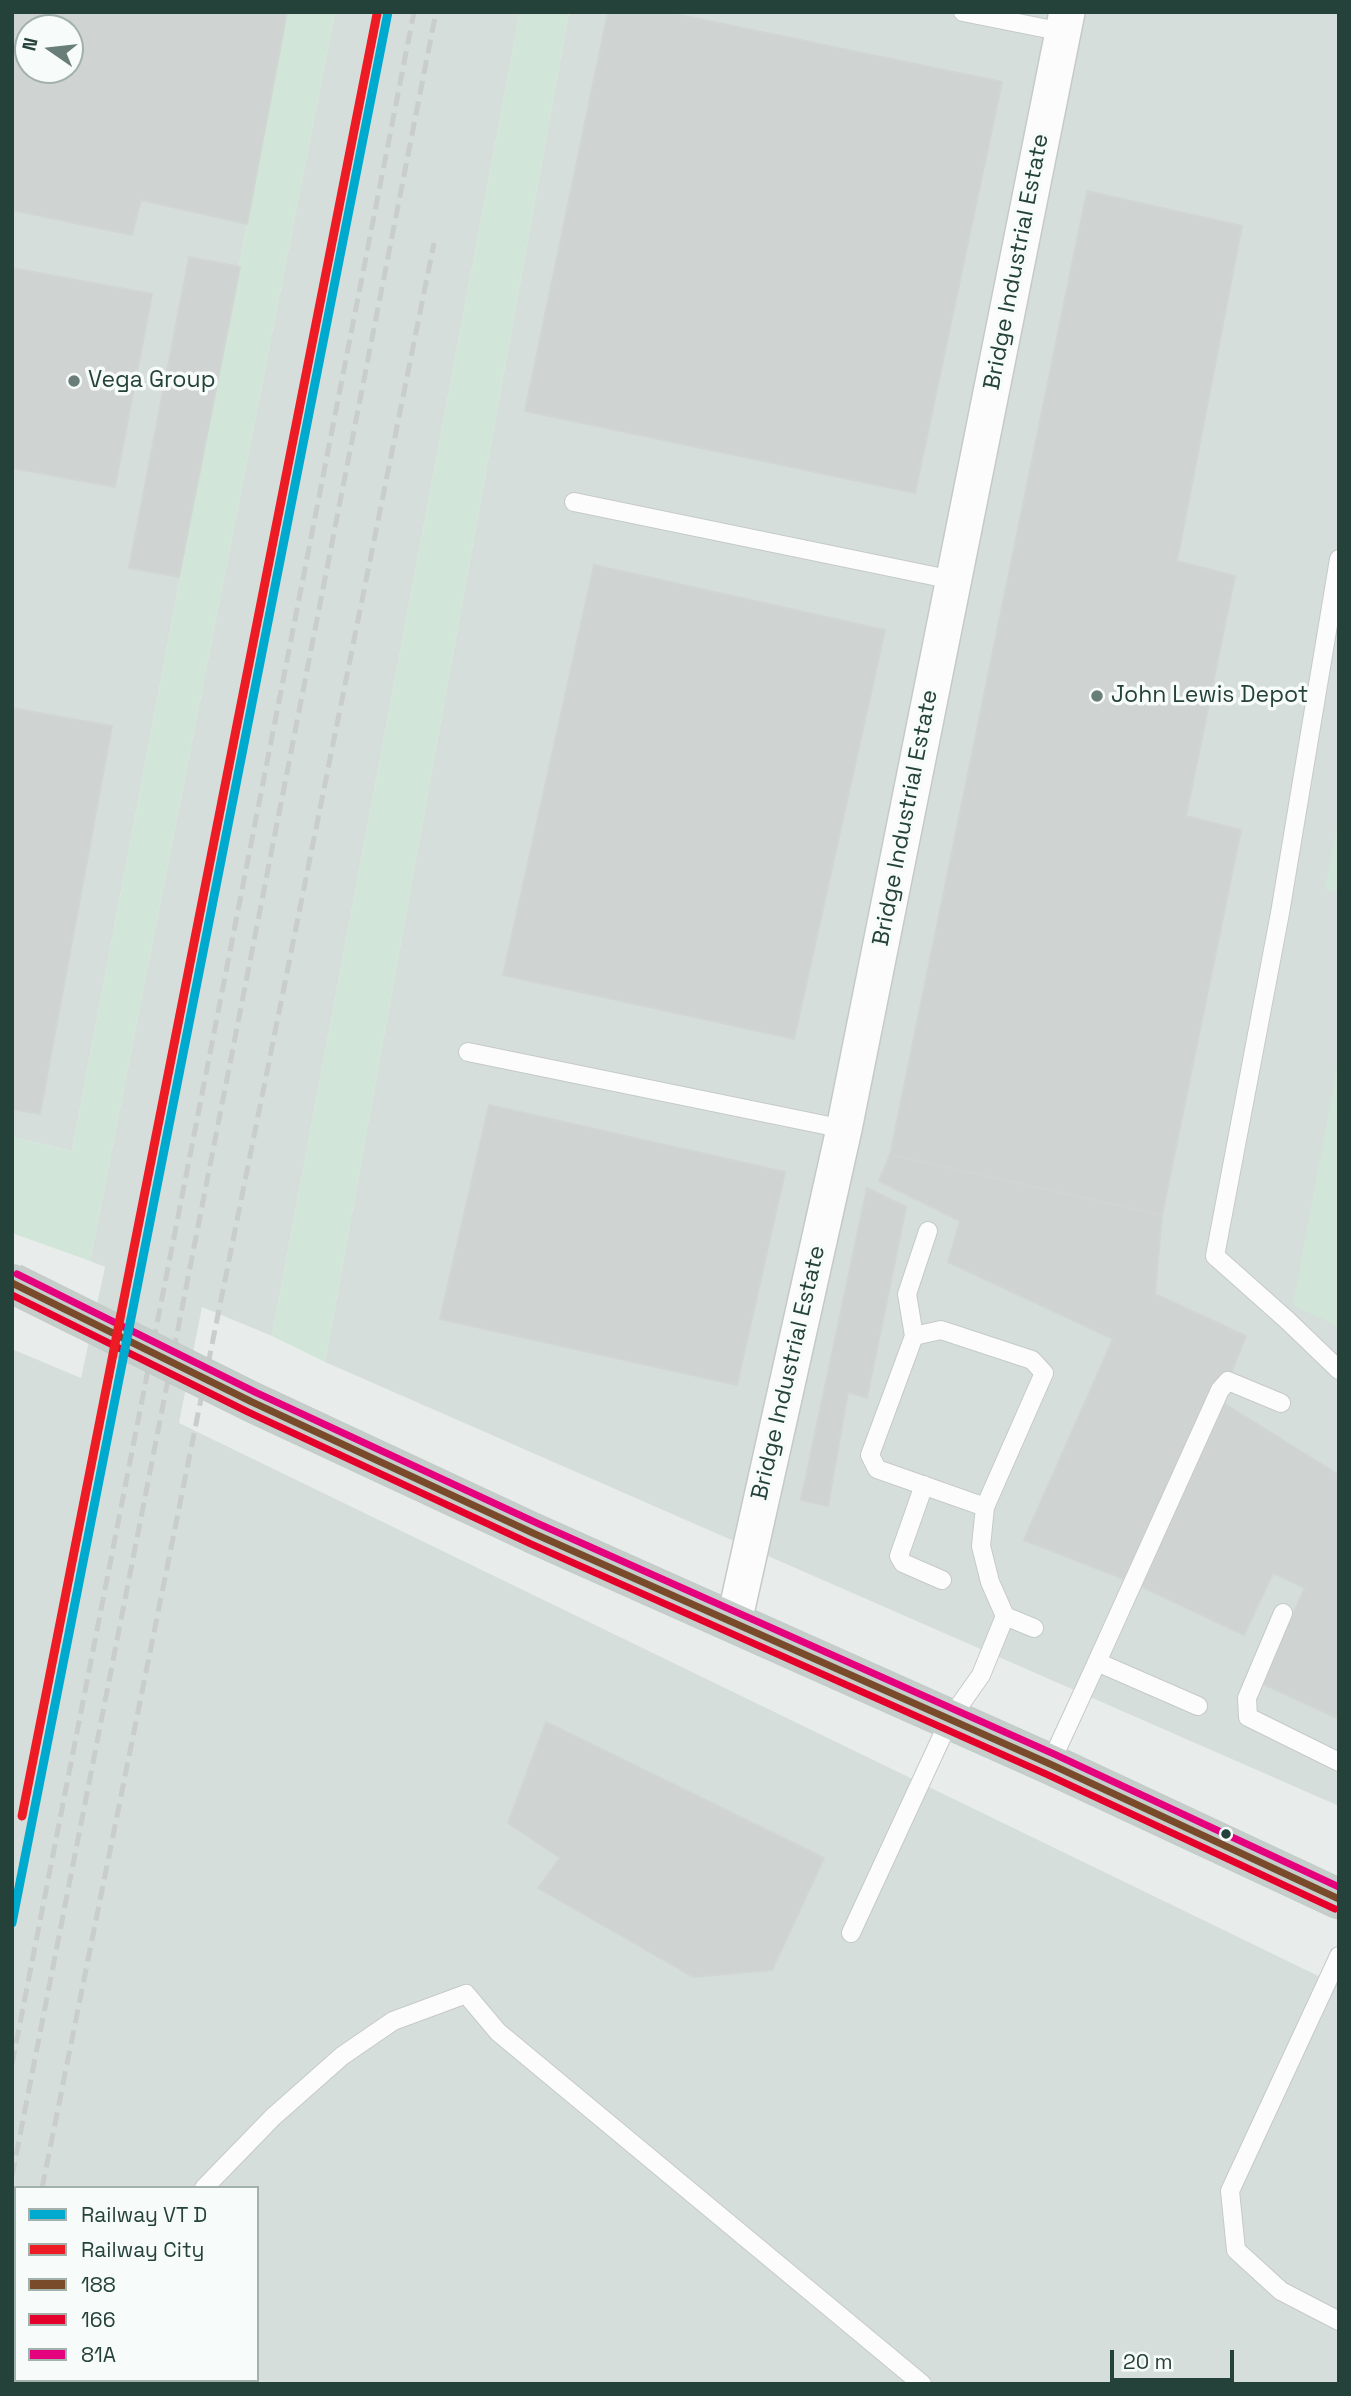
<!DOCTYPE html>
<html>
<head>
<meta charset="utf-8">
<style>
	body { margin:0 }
	#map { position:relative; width:1351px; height:2396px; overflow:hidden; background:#e8edeb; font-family:"Space Grotesk",sans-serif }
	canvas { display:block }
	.frame { position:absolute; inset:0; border:14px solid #24423a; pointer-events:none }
	.legend { position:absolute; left:14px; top:2186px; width:245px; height:196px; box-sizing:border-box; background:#f7fbf9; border:2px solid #a3b1ad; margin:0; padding:9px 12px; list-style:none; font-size:21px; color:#24423a }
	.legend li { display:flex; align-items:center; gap:14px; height:35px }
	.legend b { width:35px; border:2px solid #a3b1ad }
	.north { position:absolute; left:14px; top:14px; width:70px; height:70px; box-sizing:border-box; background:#f7fbf9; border:2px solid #a3b1ad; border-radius:50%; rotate:284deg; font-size:19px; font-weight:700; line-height:28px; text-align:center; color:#24423a }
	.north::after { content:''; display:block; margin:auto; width:24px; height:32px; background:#697e78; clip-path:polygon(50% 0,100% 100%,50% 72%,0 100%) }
	.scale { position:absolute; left:1110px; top:2350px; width:124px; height:32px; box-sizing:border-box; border:4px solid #24423a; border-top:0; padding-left:9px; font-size:21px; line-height:24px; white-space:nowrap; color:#24423a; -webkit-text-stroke:5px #f7fbf9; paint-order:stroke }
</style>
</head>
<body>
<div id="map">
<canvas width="1351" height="2396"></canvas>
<div class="frame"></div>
<ul class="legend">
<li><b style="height:9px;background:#00a9ce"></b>Railway VT D</li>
<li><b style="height:9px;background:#ed1c24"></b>Railway City</li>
<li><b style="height:9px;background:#7a4b2a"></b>188</li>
<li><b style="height:9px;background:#e4002b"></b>166</li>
<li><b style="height:9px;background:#e5007d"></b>81A</li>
</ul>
<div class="north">N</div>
<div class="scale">20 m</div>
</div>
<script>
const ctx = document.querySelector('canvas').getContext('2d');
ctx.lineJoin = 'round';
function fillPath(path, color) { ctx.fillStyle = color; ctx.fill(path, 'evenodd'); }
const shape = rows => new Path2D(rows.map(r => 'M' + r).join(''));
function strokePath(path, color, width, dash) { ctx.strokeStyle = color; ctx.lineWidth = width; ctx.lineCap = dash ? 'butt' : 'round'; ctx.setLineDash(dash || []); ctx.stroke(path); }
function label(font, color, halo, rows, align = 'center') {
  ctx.font = font + ' "Space Grotesk",sans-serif'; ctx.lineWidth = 7; ctx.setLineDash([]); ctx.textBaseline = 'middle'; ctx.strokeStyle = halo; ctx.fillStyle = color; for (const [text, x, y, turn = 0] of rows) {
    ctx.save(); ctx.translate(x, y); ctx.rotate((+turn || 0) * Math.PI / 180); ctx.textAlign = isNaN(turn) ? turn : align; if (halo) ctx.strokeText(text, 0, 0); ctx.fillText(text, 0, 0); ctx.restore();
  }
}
const built = shape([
	[12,12,287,12,72,1151,12,1137],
	[28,28,70,28,70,70,28,70],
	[335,12,520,12,272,1336,202,1307,179,1423,1339,1986,1339,2384,12,2384,12,1349,81,1378,105,1267,90,1261],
	[16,2188,257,2188,257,2380,16,2380],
	[569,12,1339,12,1339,1806,325,1362]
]);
const green = shape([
	[287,12,335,12,90,1261,12,1233,12,1137,72,1151],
	[520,12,569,12,325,1362,272,1336],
	[1339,819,1339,892,1325,889],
	[1339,1057,1339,1327,1293,1305]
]);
const building = shape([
	[12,12,287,12,247,224,141,200,132,235,12,210,12,12],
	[28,28,70,28,70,70,28,70,28,28],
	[608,12,666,12,1002,82,915,493,525,411,608,12],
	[1087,191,1242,226,1177,561,1235,576,1186,816,1241,830,1162,1215,890,1155,1087,191],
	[189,257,240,267,179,577,129,568,189,257],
	[12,268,152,294,115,487,12,468,12,268],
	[594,565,885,630,794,1039,503,975,594,565],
	[12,708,112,726,40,1114,12,1109,12,708],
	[489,1105,785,1172,737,1385,440,1319,489,1105],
	[890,1155,1162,1215,1155,1294,1246,1336,1220,1401,1339,1475,1339,1719,1261,1683,1305,1588,1273,1573,1244,1635,1134,1583,1024,1540,1113,1339,948,1262,960,1221,879,1181,890,1155],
	[867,1188,906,1207,867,1398,848,1392,828,1506,801,1500,867,1188],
	[546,1722,824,1858,772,1970,693,1977,538,1888,560,1858,508,1823,546,1722]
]);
const service = shape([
	[963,12,1063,32],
	[574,502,953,580],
	[1339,559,1280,913,1215,1256,1287,1320,1339,1370],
	[468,1052,844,1129],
	[914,1336,907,1294,928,1231],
	[924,1485,899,1556,903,1563,942,1580],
	[1283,1613,1247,1698,1248,1717,1339,1762],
	[1005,1616,1034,1628],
	[1097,1662,1220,1390,1228,1381,1281,1403],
	[1050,1764,1097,1662,1198,1706],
	[851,1933,950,1719,981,1675,1005,1616,990,1582,981,1546,985,1507,877,1469,870,1455,914,1336,941,1330,1032,1360,1044,1373,985,1507],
	[1339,1956,1230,2191,1236,2250,1281,2291,1339,2321],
	[204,2188,273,2117,342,2056,393,2021,466,1994,498,2032,922,2384],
	[87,2384,88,2380]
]);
const minor = shape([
	[734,1622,844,1129,1067,12]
]);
const trunk = shape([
	[535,1534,1050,1764,1339,1899]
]);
const rail = shape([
	[12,2064,414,12],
	[12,2176,436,12],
	[42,2188,434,243],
	[12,2342,16,2324],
	[25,2384,25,2380]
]);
const trunkBridge = shape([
	[12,1283,252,1402,535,1534]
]);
const bus1 = shape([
	[12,1283,252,1402,535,1534,1050,1764,1339,1899]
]);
const bus2 = shape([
	[12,1295,248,1412,531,1544,1046,1774,1335,1909]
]);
const bus3 = shape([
	[17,1274,257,1393,539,1524,1054,1754,1339,1887]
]);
const rail1 = shape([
	[12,1923,388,12]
]);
const rail2 = shape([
	[22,1816,377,14]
]);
const markers = [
	[74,381,7,"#697e78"],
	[1097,696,7,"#697e78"],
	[1226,1834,6,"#24423a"]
];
const streetNames = [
	["Bridge Industrial Estate",1017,262,-79],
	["Bridge Industrial Estate",906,818,-79],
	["Bridge Industrial Estate",789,1373,-77]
];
const poiNames = [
	["Vega Group",88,381],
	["John Lewis Depot",1111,696]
];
fillPath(built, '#d6dedb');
fillPath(green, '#d1e6d8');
fillPath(building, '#cfd4d2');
strokePath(building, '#d1d6d4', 2);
strokePath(service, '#c5cac8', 20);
strokePath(minor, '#c5cac8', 38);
strokePath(trunk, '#c3ccc9', 41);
strokePath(service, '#fcfcfc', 18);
strokePath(minor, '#fcfcfc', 35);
strokePath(trunk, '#c6cecc', 38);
strokePath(rail, '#c9cdcc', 5, [14, 7]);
strokePath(trunkBridge, '#c3ccc9', 41, []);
strokePath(trunkBridge, '#c6cecc', 38);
strokePath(bus1, '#7a4b2a', 7);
strokePath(bus2, '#e4002b', 7);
strokePath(bus3, '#e5007d', 7);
strokePath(rail1, '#00a9ce', 9);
strokePath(rail2, '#ed1c24', 9);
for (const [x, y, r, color] of markers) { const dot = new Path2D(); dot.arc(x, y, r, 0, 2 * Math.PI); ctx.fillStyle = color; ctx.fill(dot); strokePath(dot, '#f7fbf9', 2.5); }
label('23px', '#24423a', '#f7fbf9', streetNames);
label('23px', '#24423a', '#f7fbf9', poiNames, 'left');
</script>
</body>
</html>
